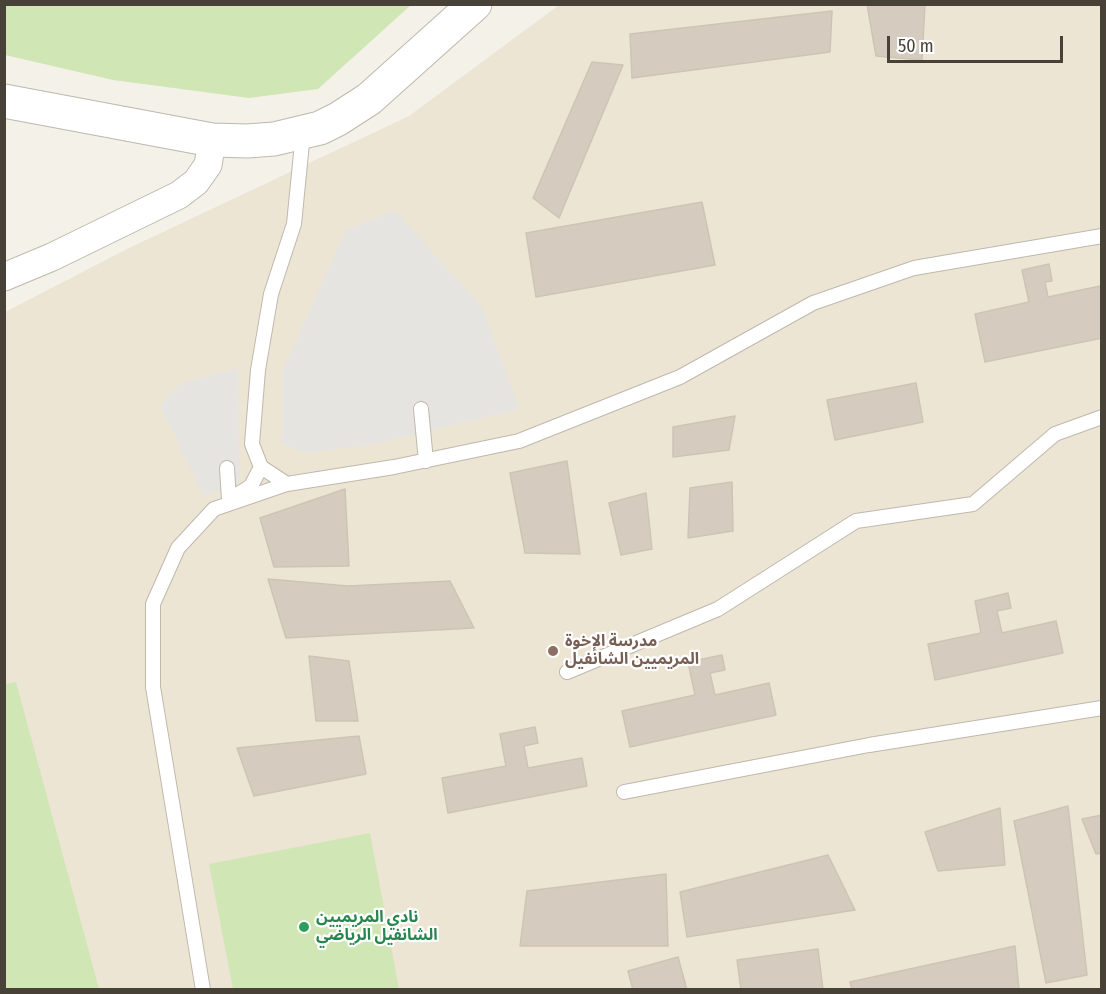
<!DOCTYPE html>
<html>
<head>
<meta charset="utf-8">
<style>
	body { margin:0 }
	#map { position:relative; width:1106px; height:994px; overflow:hidden; background:#f4f1e9; font-family:"Fira Sans Condensed",sans-serif }
	canvas { display:block }
	.frame { position:absolute; inset:0; border:6px solid #474138; pointer-events:none }
	.scale { position:absolute; left:887px; top:36px; width:176px; height:27px; box-sizing:border-box; border:3px solid #474138; border-top:0; padding-left:8px; font-size:18px; line-height:21px; white-space:nowrap; color:#474138; -webkit-text-stroke:4px #fff; paint-order:stroke }
</style>
</head>
<body>
<div id="map">
<canvas width="1106" height="994"></canvas>
<div class="frame"></div>
<div class="scale">50 m</div>
</div>
<script>
const ctx = document.querySelector('canvas').getContext('2d');
ctx.lineJoin = 'round';
function fillPath(path, color) { ctx.fillStyle = color; ctx.fill(path, 'evenodd'); }
const shape = rows => new Path2D(rows.map(r => 'M' + r).join(''));
function strokePath(path, color, width, dash) { ctx.strokeStyle = color; ctx.lineWidth = width; ctx.lineCap = dash ? 'butt' : 'round'; ctx.setLineDash(dash || []); ctx.stroke(path); }
function label(font, color, halo, rows, align = 'center') {
  ctx.font = font + ' "Fira Sans Condensed","Noto Sans Arabic",sans-serif'; ctx.lineWidth = 4.5; ctx.setLineDash([]); ctx.textBaseline = 'middle'; ctx.strokeStyle = halo; ctx.fillStyle = color; for (const [text, x, y, turn = 0] of rows) {
    ctx.save(); ctx.translate(x, y); ctx.rotate((+turn || 0) * Math.PI / 180); ctx.textAlign = isNaN(turn) ? turn : align; if (halo) ctx.strokeText(text, 0, 0); ctx.fillText(text, 0, 0); ctx.restore();
  }
}
const education = shape([
	[559,5,1101,5,1101,989,5,990,5,312,129,248,409,116]
]);
const green = shape([
	[5,4,411,4,411,5,318,89,249,98,113,80,5,55],
	[16,682,99,989,5,989,4,684],
	[370,833,399,989,233,989,209,864]
]);
const parking = shape([
	[395,210,483,309,519,409,374,444,307,453,282,443,283,370,346,230],
	[238,368,240,482,204,496,160,405,180,384]
]);
const building = shape([
	[867,4,925,4,922,60,876,56,867,4],
	[832,11,830,52,632,78,630,34,832,11],
	[592,62,623,65,559,218,533,198,592,62],
	[702,202,715,265,536,297,526,233,702,202],
	[1049,264,1052,281,1045,282,1048,297,1100,286,1102,296,1102,338,985,362,975,314,1029,302,1022,270,1049,264],
	[916,383,923,422,835,440,827,400,916,383],
	[735,416,729,450,673,457,673,427,735,416],
	[567,461,580,554,525,553,510,473,567,461],
	[732,482,733,531,688,538,690,488,732,482],
	[345,489,349,566,274,567,260,518,345,489],
	[646,493,652,549,621,555,609,503,646,493],
	[268,579,348,586,450,581,474,628,286,638,268,579],
	[1008,593,1011,608,997,611,1002,633,1056,621,1063,653,935,680,928,644,981,633,975,601,1008,593],
	[722,655,725,670,710,673,715,695,769,683,776,715,630,747,622,711,695,695,688,662,722,655],
	[309,656,349,661,358,721,316,721,309,656],
	[535,727,538,743,524,746,528,768,582,758,587,786,448,813,442,778,506,766,500,734,535,727],
	[359,736,366,774,254,796,237,748,359,736],
	[1068,806,1087,975,1046,983,1014,821,1068,806],
	[1000,808,1005,865,938,871,925,832,1000,808],
	[1102,815,1102,853,1096,854,1082,819,1102,815],
	[828,855,855,910,687,937,680,892,828,855],
	[666,874,668,946,520,946,527,891,666,874],
	[1015,946,1019,990,852,990,850,982,1015,946],
	[818,949,823,990,741,990,737,960,818,949],
	[678,957,687,990,633,990,628,971,678,957]
]);
const service = shape([
	[303,133,294,224,271,294,258,370,252,444,261,467,287,484,394,467,519,441,680,377,813,303,914,268,1102,236],
	[421,409,426,461],
	[227,468,229,500],
	[237,495,251,486,261,467],
	[567,672,718,609,856,521,973,504,1055,434,1102,417],
	[624,792,869,745,1102,708],
	[203,990,153,687,153,604,178,548,214,509,287,484]
]);
const minor = shape([
	[4,277,52,257,179,195,196,182,208,165,212,140]
]);
const tertiary = shape([
	[4,101,212,140,247,141,274,139,320,128,338,119,369,99,475,4]
]);
const markers = [
	[553,651,6,"#8d6e63"],
	[304,927,6,"#2e9e5b"]
];
const educationNames = [
	["مدرسة الإخوة",565,642],
	["المريميين الشانفيل",565,660]
];
const leisureNames = [
	["نادي المريميين",316,918],
	["الشانفيل الرياضي",316,936]
];
fillPath(education, '#ece5d4');
fillPath(green, '#d0e6b4');
fillPath(parking, '#e5e4e1');
fillPath(building, '#d5ccbf');
strokePath(building, '#cfc4b3', 1.5);
strokePath(service, '#bfb8ac', 16);
strokePath(minor, '#bfb8ac', 29);
strokePath(tertiary, '#bfb8ac', 35);
strokePath(service, '#fff', 14);
strokePath(minor, '#fff', 27);
strokePath(tertiary, '#fff', 33);
for (const [x, y, r, color] of markers) { const dot = new Path2D(); dot.arc(x, y, r, 0, 2 * Math.PI); ctx.fillStyle = color; ctx.fill(dot); strokePath(dot, '#fff', 2); }
label('bold 16px', '#785e54', '#fff', educationNames, 'left');
label('bold 16px', '#27864d', '#fff', leisureNames, 'left');
</script>
</body>
</html>
